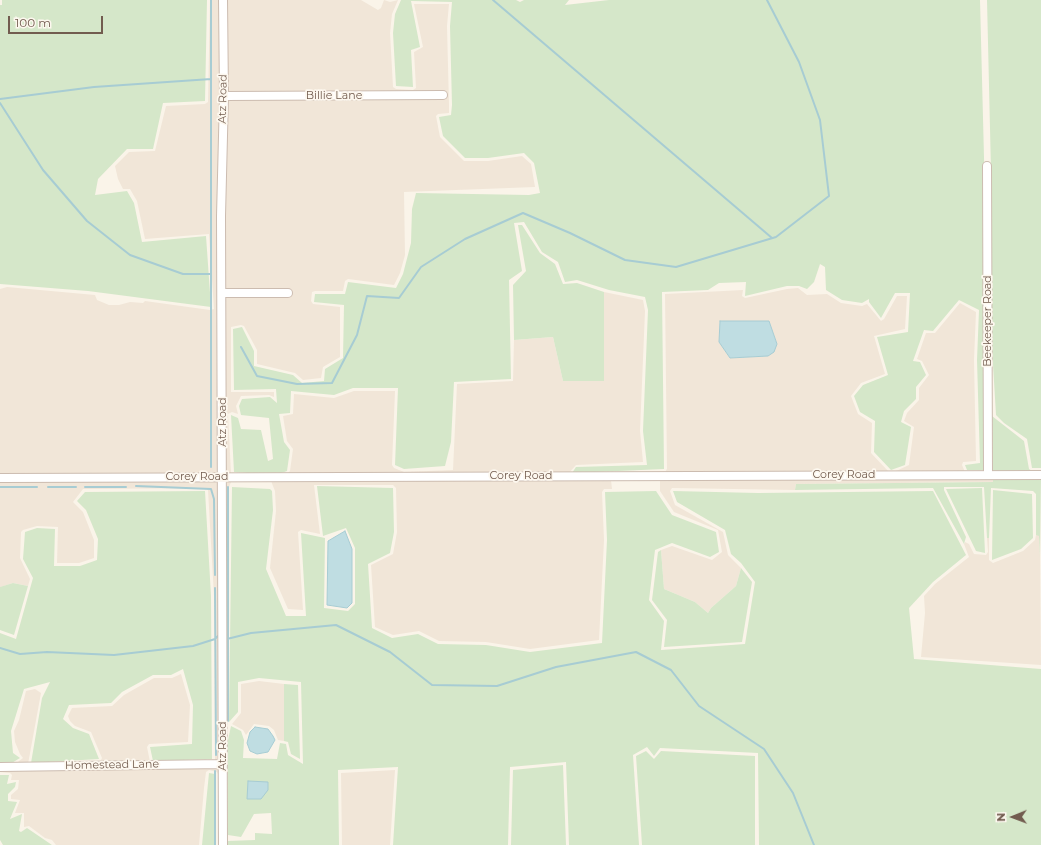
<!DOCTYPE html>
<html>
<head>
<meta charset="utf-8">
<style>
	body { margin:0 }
	#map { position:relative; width:1041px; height:845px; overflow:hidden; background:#faf4e9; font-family:Montserrat,sans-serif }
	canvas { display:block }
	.north { position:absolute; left:993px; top:797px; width:40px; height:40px; -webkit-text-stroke:3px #fdf8ef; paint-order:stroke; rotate:269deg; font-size:11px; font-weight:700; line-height:16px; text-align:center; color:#725c4f }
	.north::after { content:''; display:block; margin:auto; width:14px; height:18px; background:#725c4f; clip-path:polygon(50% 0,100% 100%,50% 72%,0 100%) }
	.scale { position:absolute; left:8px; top:16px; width:95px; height:18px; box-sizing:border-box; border:2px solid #725c4f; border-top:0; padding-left:5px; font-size:12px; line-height:14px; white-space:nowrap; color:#725c4f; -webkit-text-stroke:3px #fdf8ef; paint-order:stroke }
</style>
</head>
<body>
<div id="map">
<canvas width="1041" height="845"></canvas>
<div class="north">N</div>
<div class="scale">100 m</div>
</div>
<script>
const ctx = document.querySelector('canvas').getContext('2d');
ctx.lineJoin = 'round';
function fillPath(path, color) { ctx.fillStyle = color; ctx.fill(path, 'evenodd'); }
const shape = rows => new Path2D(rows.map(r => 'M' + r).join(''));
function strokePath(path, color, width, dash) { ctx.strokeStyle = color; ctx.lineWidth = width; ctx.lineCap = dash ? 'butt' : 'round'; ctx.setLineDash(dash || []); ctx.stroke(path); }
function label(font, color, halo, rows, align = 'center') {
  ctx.font = font + ' Montserrat,sans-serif'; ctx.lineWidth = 3.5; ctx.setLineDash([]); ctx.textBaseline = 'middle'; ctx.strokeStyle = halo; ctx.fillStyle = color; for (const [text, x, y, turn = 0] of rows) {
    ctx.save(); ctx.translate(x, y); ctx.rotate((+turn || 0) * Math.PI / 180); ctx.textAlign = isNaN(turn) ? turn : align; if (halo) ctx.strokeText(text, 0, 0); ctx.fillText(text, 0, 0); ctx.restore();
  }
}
const residential = shape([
	[210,0,361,0,378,10,381,8,384,0,390,2,398,0,392,14,390,33,393,87,396,89,413,90,416,88,414,52,423,47,414,4,449,4,447,26,449,105,449,113,438,114,436,116,440,137,464,161,488,161,522,156,531,164,535,187,404,192,405,255,400,273,394,285,348,279,345,281,343,291,315,291,312,292,311,301,313,304,340,307,340,357,323,367,321,378,303,380,295,373,257,364,257,350,244,326,241,325,231,327,231,392,274,392,274,397,269,395,241,396,236,406,238,414,232,412,228,414,231,474,0,474,0,289,7,287,95,295,97,300,109,305,119,305,130,302,143,303,145,301,210,310,214,309,209,234,145,239,137,201,130,189,123,189,118,179,115,166,129,152,155,151,166,106,205,104,208,102],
	[798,288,807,295,827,294,841,303,862,306,867,304,881,321,884,319,897,296,907,296,905,329,874,336,885,374,861,383,851,396,858,414,872,423,871,453,889,472,649,473,665,472,667,469,665,294,743,290,742,296,745,298,787,289],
	[720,321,769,321,777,344,768,356,730,358,719,342],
	[604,292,643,300,645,311,640,431,643,462,576,465,569,473,287,474,290,471,293,449,287,441,283,416,293,414,294,394,334,398,354,391,395,391,392,465,394,468,404,472,453,470,457,384,513,381,514,340,553,337,563,381,604,381],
	[960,303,976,312,974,360,976,461,963,462,962,465,965,472,894,472,909,465,914,427,904,421,907,413,919,400,919,388,929,375,922,361,917,359,926,333,935,333],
	[993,478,993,482,796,484,795,490,672,488,670,491,675,505,723,532,728,555,741,568,736,586,711,608,708,613,695,602,664,589,661,550,672,546,712,560,722,552,718,530,674,512,660,491,660,481,611,480,612,489,604,489,602,492,604,540,599,640,530,649,486,642,439,641,419,631,393,635,375,627,371,565,393,554,397,532,396,488,393,485,314,485,320,534,301,530,298,532,303,610,288,609,270,568,276,511,275,491,271,481,231,482,229,487,227,710,227,480],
	[219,480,220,845,218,845,218,774,217,772,209,770,206,772,204,788,199,845,56,845,52,840,45,838,29,826,24,827,24,813,15,813,20,800,11,799,11,795,18,789,19,780,11,780,12,775,10,773,0,772,0,766,11,767,23,758,20,754,15,742,14,731,19,720,26,691,35,689,41,693,28,764,100,762,102,758,91,732,75,726,70,721,68,716,72,708,112,706,124,695,154,678,172,678,181,674,190,705,188,742,149,744,147,747,150,762,215,760,214,596,208,490,205,488,83,489,73,502,83,512,94,540,94,558,79,563,57,563,58,527,37,526,23,530,21,532,20,558,30,579,28,586,13,583,1,587,0,587,0,481],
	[1036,535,1039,535,1040,557,1041,665,921,657,925,613,924,596,935,584,969,557,964,544,965,542,969,544,974,554,986,555,988,552,987,538,989,538,989,560,993,563,1023,551,1035,540],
	[259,681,284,684,284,741,278,740,274,730,269,726,254,724,246,735,243,730,232,724,241,713,241,684],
	[395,770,390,845,342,845,341,773]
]);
const green = shape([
	[2,0,207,0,205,101,163,103,153,149,127,149,98,179,95,195,127,191,134,203,142,242,206,236,211,307,88,291,0,284,0,5,2,5],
	[401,0,516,0,520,2,524,0,569,0,565,5,609,0,980,0,986,236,986,470,967,470,965,465,980,463,977,360,979,310,959,300,933,331,924,330,913,361,920,362,926,375,916,387,916,399,904,411,901,422,911,427,905,465,891,470,874,452,875,421,860,412,854,396,863,385,888,375,877,337,908,332,910,293,895,293,881,318,869,302,869,299,862,303,842,300,826,290,825,267,820,264,814,282,807,289,799,286,787,286,745,296,746,282,719,283,708,290,662,292,664,469,572,473,576,467,647,465,643,431,648,310,645,297,609,290,577,280,565,282,558,262,542,252,524,222,514,223,522,271,509,280,511,379,454,382,451,442,445,466,404,469,395,465,398,388,353,388,334,395,291,391,290,413,279,414,284,442,290,450,287,471,276,475,234,472,231,415,238,418,241,429,261,430,268,461,273,459,269,418,241,415,239,406,242,399,270,397,277,403,276,389,234,390,233,329,242,327,254,351,254,366,293,375,302,383,324,381,325,369,343,358,344,305,314,302,315,294,345,294,348,282,396,288,403,274,411,243,412,209,416,193,529,195,540,193,534,163,524,153,488,158,465,158,443,136,439,117,451,115,452,105,450,26,452,2,411,1,420,47,411,50,413,87,396,86,393,33,395,14],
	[987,0,1041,0,1041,468,1032,468,1027,439,1004,423,996,415,990,314,992,214],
	[518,225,522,225,540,253,555,264,563,284,577,283,604,292,604,381,563,381,553,337,514,340,513,285,526,271],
	[992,416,1024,441,1029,469,1032,471,993,472],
	[993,478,1041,478,1040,557,1039,536,1036,535,1036,494,1033,491,991,488,989,538,987,538,984,487,944,487,944,490,966,537,964,544,933,488,795,490,796,484,993,482],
	[317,486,393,488,394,532,390,553,368,564,372,628,392,638,418,634,438,644,486,645,530,652,602,643,607,540,605,492,656,491,672,515,716,532,719,552,710,557,672,543,655,550,649,600,664,621,661,650,745,644,755,582,741,563,731,554,725,530,677,502,673,491,758,493,933,491,966,555,933,582,909,608,914,659,1041,669,1041,845,759,845,758,753,660,748,654,756,647,747,633,755,639,845,569,845,566,762,510,767,508,845,393,845,398,767,338,770,339,845,227,845,227,841,255,840,255,833,272,834,271,813,254,814,241,837,228,835,227,745,231,726,241,731,244,740,243,758,277,759,280,743,286,744,288,755,303,764,301,682,259,678,238,682,238,712,229,722,232,487,270,489,272,491,273,510,266,569,286,616,306,616,301,533,325,538,324,608,348,611,355,604,355,548,346,528,323,536],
	[982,488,985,553,976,551,946,489],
	[993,490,1032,494,1033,538,1021,549,992,560],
	[205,491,211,596,212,759,153,761,150,747,192,744,193,705,183,669,171,675,153,675,122,692,111,703,69,705,63,719,73,728,89,734,99,759,31,763,42,698,50,682,24,689,11,731,13,753,20,758,10,764,0,763,0,633,16,639,33,578,23,559,25,532,37,528,55,529,54,566,80,566,97,560,98,539,86,510,77,501,85,492],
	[661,550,664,589,695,602,708,613,711,608,736,586,741,568,752,582,742,642,664,647,667,620,652,600,658,552],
	[13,583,28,586,14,635,0,630,0,587],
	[284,684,298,685,300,759,291,754,288,742,284,741],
	[646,751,654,759,661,751,755,756,755,845,642,845,636,756],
	[563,765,566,845,511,845,513,770],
	[209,773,215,774,215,845,202,845],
	[0,775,9,775,7,784,16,782,15,787,8,794,8,801,17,802,10,819,22,814,19,831,21,832,27,828,52,845,3,845,0,840]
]);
const water = shape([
	[720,321,769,321,777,344,774,352,768,356,730,358,719,342,720,321],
	[345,531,352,549,352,603,347,608,327,605,328,541,345,531],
	[255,727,268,729,273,736,275,740,268,752,257,754,250,751,247,743,250,732,255,727],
	[248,781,268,782,268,790,261,799,247,799,248,781]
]);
const stream = shape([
	[211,0,211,467],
	[493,0,772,238],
	[0,99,94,87,211,79],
	[0,103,43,170,87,221,130,255,183,274,211,274],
	[241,347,257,376,297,384,332,383,357,335,367,296,399,298,421,267,465,239,523,213,570,233,625,260,676,267,776,237,829,196,820,120,799,62,767,0],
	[136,486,211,489,214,499,215,575],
	[0,487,37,487],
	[48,487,76,487],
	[85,487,126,487],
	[215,588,216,755],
	[227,639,251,633,336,625,390,652,432,685,497,686,556,667,636,652,671,670,699,706,764,749,793,793,814,845],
	[0,648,20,654,47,652,114,655,193,646,215,639,219,635],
	[228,721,228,487],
	[215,771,215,845]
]);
const minor = shape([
	[223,0,224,96,221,216,223,845],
	[224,96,443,95],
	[987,166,988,475],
	[222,293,288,293],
	[0,478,1041,475],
	[0,767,223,764]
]);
const streetNames = [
	["Billie Lane",334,96],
	["Atz Road",223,99,-89],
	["Beekeeper Road",988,321,-90],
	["Atz Road",223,422,-90],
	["Corey Road",844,475],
	["Corey Road",521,476],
	["Corey Road",197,477],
	["Atz Road",223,746,-90],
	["Homestead Lane",112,765,-1]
];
fillPath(residential, '#f1e6d8');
fillPath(green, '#d5e7c9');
fillPath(water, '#bfdde2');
strokePath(water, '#a7ccd3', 1);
strokePath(stream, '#a7ccd3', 2);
strokePath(minor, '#ccbcb0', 10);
strokePath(minor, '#fff', 8);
label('11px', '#725c4f', '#fdf8ef', streetNames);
</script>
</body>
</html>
